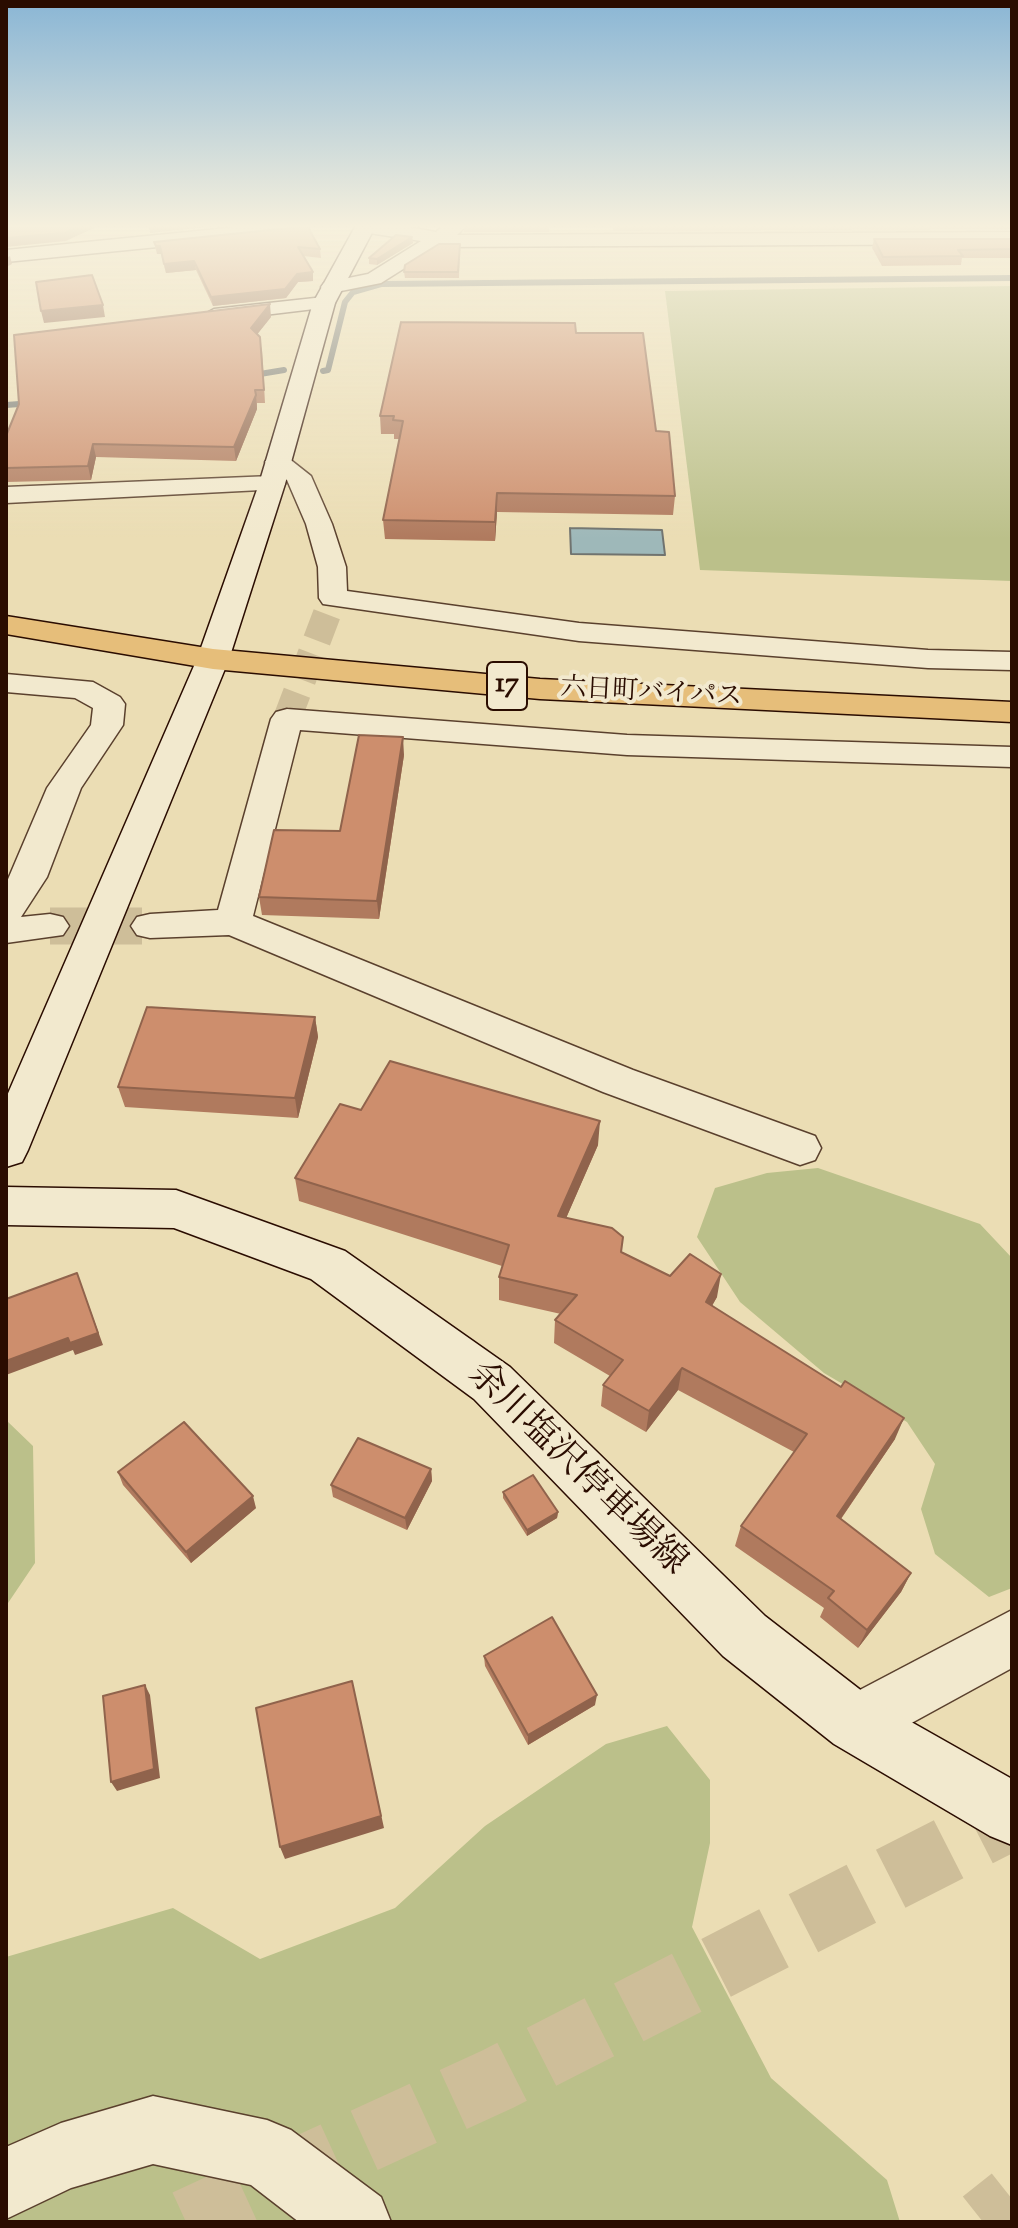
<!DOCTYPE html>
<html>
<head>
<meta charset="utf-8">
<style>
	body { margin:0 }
	#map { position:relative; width:1018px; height:2228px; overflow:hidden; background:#ebddb4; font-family:"Sorts Mill Goudy",serif }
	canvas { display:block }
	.frame { position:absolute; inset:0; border:8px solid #2a0c00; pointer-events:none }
</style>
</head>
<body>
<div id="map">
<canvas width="1018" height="2228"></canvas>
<div class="frame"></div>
</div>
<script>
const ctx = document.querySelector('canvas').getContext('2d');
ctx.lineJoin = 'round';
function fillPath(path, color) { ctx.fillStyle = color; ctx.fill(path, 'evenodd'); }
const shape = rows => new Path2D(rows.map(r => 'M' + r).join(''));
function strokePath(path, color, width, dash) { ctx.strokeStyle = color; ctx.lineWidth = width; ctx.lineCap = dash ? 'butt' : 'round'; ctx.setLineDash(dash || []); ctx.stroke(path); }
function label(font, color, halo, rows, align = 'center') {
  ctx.font = font + ' "Sorts Mill Goudy","Noto Serif JP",serif'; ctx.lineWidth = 8; ctx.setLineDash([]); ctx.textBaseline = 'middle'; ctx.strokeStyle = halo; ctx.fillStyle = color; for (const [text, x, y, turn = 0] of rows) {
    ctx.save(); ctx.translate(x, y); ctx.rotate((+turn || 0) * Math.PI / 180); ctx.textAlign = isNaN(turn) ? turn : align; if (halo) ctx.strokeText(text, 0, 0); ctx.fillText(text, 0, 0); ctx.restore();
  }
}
const green = shape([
	[1012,286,1012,581,700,570,665,291],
	[818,1168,980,1224,1012,1258,1012,1588,989,1597,935,1554,921,1509,935,1464,907,1422,824,1373,740,1302,697,1237,715,1188,767,1173],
	[6,1420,33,1446,35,1563,6,1606],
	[667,1726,710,1780,710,1843,692,1927,771,2078,887,2180,900,2222,6,2222,6,1957,173,1908,260,1959,395,1908,485,1826,606,1744]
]);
const water = shape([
	[570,528,662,530,665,555,571,554,570,528]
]);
const stream = shape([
	[323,371,328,370,345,302,353,292,381,284,1012,278],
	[248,376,284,370],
	[6,405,33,403]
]);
const streetTunnelFar1 = shape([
	[287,719,333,598]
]);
const streetTunnel = shape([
	[50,926,150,926]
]);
const highwayTunnel = shape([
	[186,2222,498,2079,1012,1817],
	[983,2222,1012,2199]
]);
const street = shape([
	[238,227,308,227,299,233,6,262,6,250,238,227],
	[360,227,408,227,436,232,442,227,465,227,457,235,1012,232,1012,244,438,247,381,283,331,293,324,291,321,287,324,283,368,274,421,241,369,233,360,227],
	[324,297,335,303,331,307,214,321,203,315,214,309,324,297],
	[278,454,287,457,311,476,332,524,346,567,347,591,579,623,928,650,1012,652,1012,670,928,668,579,641,323,604,319,598,318,567,306,524,287,480,265,462,269,457,278,454],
	[272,476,281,479,285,484,281,489,6,503,6,487,272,476],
	[6,674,93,682,120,697,125,704,123,725,81,788,47,877,21,917,50,914,63,917,69,926,63,935,6,943,6,884,47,788,91,725,93,708,75,698,6,692,6,674],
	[287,709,627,735,1012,747,1012,767,627,755,300,730,253,916,633,1070,815,1136,821,1148,815,1160,800,1165,603,1092,229,935,150,938,137,935,131,926,137,917,150,914,218,910,271,719,276,712,287,709],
	[1012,1610,1012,1668,875,1743,855,1752,835,1743,826,1723,835,1703,1012,1610],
	[153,2096,267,2120,291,2130,381,2197,391,2222,299,2222,251,2185,153,2164,71,2188,6,2219,6,2147,61,2123,153,2096]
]);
const secondary = shape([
	[355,227,375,227,335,303,285,484,229,659,28,1150,22,1162,6,1167,6,1098,197,659,259,484,313,303,355,227],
	[6,1187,176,1190,345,1251,510,1367,765,1616,876,1702,1012,1779,1012,1845,990,1836,834,1744,723,1656,474,1399,311,1279,174,1228,6,1225,6,1187]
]);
const highway = shape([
	[6,616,213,649,540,679,1012,702,1012,722,540,699,213,669,6,634,6,616]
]);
const wall = shape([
	[299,227,320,249,321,258,303,256,313,281,298,282,286,298,213,306,196,270,166,273,161,254,157,254,154,242],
	[464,227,549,227,549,232,464,232],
	[613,227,1012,227,1012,229,613,231],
	[412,237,413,243,377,265,369,264,369,258],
	[874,239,1012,239,1012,258,962,258,961,265,882,266,872,248],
	[460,244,459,278,405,278,404,272],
	[271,317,257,334,262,350,265,403,257,403,257,409,236,461,96,457,91,480,6,482,6,436],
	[576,333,656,431,675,496,673,515,497,512,495,541,385,539,383,520,399,439,394,439,394,434,381,434,380,416],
	[404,755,379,919,262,915,259,897,340,831],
	[315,1017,318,1037,298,1118,125,1107,118,1087],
	[361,1110,598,1145,566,1218,622,1252,670,1276,717,1297,712,1305,895,1439,841,1519,911,1573,901,1592,858,1648,820,1617,824,1608,735,1546,741,1526,794,1452,678,1390,646,1432,601,1406,603,1385,610,1376,554,1343,555,1320,561,1314,499,1300,499,1277,502,1266,299,1201,295,1178],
	[431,1469,432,1481,407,1530,333,1497,331,1485],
	[118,1472,256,1508,191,1563,123,1485],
	[503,1492,558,1512,557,1518,527,1536,503,1498],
	[484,1656,595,1705,528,1745,485,1666]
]);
const shadedWall = shape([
	[76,227,96,227,66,241,6,247,6,238],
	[149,227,205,227,150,233],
	[412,237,413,243,377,265,377,259],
	[156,246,160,246,161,254,157,254],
	[10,256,12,264,6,267,6,258],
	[194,261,196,270,166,273,164,264],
	[313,272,313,281,298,282,286,298,213,306,211,297,297,274],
	[270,304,271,317,252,341,251,328],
	[103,305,105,317,44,323,41,311],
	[256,395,257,409,236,461,234,447],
	[93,444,96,457,91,480,88,466],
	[497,493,497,512,495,541,495,522],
	[403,737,404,755,379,919,377,901],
	[315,1017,318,1037,298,1118,295,1098],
	[600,1121,598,1145,557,1239,558,1216],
	[77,1273,103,1345,75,1355,73,1350,6,1375,6,1361],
	[721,1274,717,1297,702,1324,706,1302],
	[682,1368,678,1390,646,1432,649,1411],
	[904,1418,895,1439,829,1536,837,1516],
	[431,1469,432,1481,407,1530,405,1518],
	[253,1496,256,1508,191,1563,186,1552],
	[558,1512,557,1518,527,1536,527,1530],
	[911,1573,901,1592,858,1648,867,1630],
	[145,1685,150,1695,160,1778,117,1791,111,1782],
	[355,1695,384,1828,285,1859,280,1847],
	[597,1695,595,1705,528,1745,528,1735]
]);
const building = shape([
	[6,227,76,227,65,233,6,238,6,227],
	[299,227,308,227,320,249,298,247,313,272,297,274,285,289,211,297,194,261,164,264,160,246,156,246,154,242,299,227],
	[396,235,412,237,377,259,369,258,396,235],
	[874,239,1012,239,1012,249,958,250,963,256,883,257,874,239],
	[439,244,460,244,458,272,404,272,405,265,439,244],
	[92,275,103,305,41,311,36,282,92,275],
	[270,304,251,328,260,337,264,390,255,390,256,395,234,447,93,444,88,466,6,468,6,436,19,404,14,335,270,304],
	[401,322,575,323,576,333,643,333,656,431,669,432,675,496,497,493,495,522,383,520,403,421,393,420,394,416,380,416,401,322],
	[359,735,403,737,377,901,259,897,274,830,340,831,359,735],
	[147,1007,315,1017,295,1098,118,1087,147,1007],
	[390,1061,600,1121,558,1216,612,1228,623,1237,621,1252,670,1276,690,1254,721,1274,706,1302,841,1387,845,1381,904,1418,837,1516,911,1573,867,1630,828,1598,834,1591,741,1526,807,1434,682,1368,649,1411,603,1385,623,1360,555,1320,577,1295,499,1277,509,1245,295,1178,340,1104,361,1110,390,1061],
	[77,1273,98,1333,70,1343,68,1338,6,1361,6,1299,77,1273],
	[184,1422,253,1496,186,1552,118,1472,184,1422],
	[358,1438,431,1469,405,1518,331,1485,358,1438],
	[533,1475,558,1512,527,1530,503,1492,533,1475],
	[552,1617,597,1695,528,1735,484,1656,552,1617],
	[352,1681,381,1816,280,1847,256,1708,352,1681],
	[145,1685,154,1769,111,1782,103,1696,145,1685]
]);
const farStreetnames = [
	["六日町バイパス",651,695,3]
];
const shields = [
	[507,686,40]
];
const shieldNames = [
	["17",507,686]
];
const nearStreetnames = [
	["余川塩沢停車場線",575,1471,44]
];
fillPath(green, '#bbc08a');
fillPath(water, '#9eb8b9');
strokePath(water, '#70736f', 2);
strokePath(stream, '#70736f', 6);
strokePath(streetTunnelFar1, '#cebe99', 28, [28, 14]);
strokePath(streetTunnel, '#cebe99', 37, [37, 18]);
strokePath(highwayTunnel, '#cebe99', 65, [65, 33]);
strokePath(street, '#5a402d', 3);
strokePath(secondary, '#2a0c00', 3);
strokePath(highway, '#2a0c00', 3);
fillPath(street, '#f2e9ce');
fillPath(secondary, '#f2e9ce');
fillPath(highway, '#e6be7a');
fillPath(wall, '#b07a5e');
fillPath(shadedWall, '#90634c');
fillPath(building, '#cd8e6d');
strokePath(building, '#90634c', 2);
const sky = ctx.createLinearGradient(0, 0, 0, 539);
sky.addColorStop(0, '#8ab6d5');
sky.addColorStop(0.42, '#f6f0dd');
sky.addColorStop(1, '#f6f0dd00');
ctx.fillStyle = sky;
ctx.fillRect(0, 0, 1018, 539);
label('26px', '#2a0c00', '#f2e9ce', farStreetnames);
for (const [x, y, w] of shields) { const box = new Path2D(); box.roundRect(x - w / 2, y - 24, w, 48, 6); ctx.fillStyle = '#f2e9ce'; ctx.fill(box); strokePath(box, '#2a0c00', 2); }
label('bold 28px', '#2a0c00', null, shieldNames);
label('36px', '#2a0c00', '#f2e9ce', nearStreetnames);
</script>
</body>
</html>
